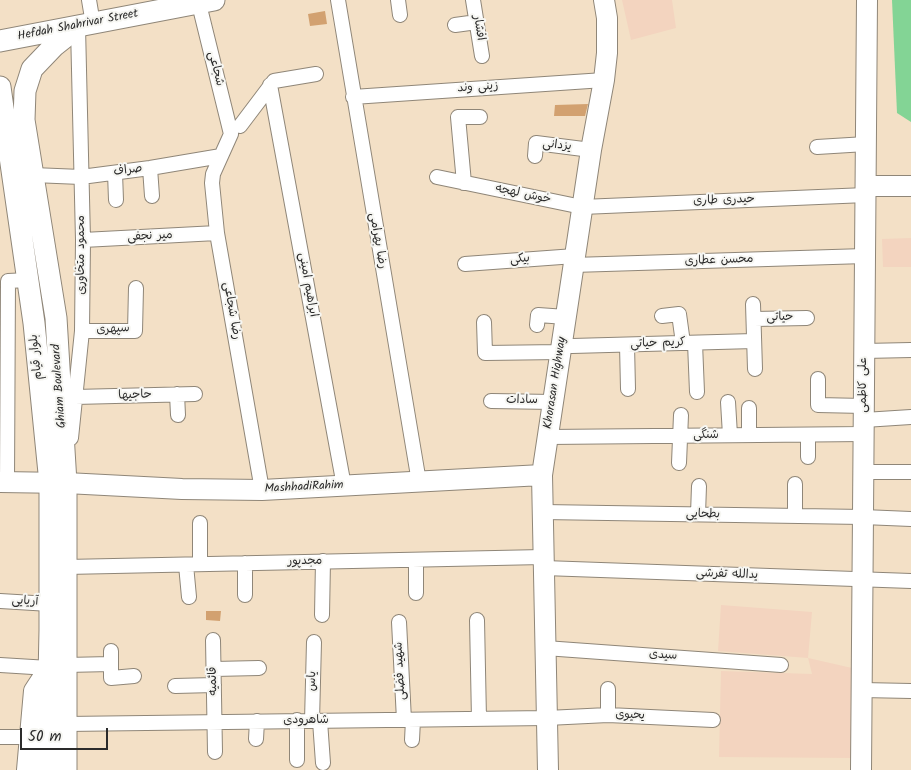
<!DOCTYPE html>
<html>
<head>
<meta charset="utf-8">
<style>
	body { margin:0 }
	#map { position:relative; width:911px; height:770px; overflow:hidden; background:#f3e0c6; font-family:Kalam,sans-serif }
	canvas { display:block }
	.scale { position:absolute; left:20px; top:728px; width:88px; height:22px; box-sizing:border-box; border:2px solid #2b2b2b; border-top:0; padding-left:6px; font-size:15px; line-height:18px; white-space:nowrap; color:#2b2b2b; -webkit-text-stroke:4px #f6f6f2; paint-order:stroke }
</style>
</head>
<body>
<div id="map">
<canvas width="911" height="770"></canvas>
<div class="scale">50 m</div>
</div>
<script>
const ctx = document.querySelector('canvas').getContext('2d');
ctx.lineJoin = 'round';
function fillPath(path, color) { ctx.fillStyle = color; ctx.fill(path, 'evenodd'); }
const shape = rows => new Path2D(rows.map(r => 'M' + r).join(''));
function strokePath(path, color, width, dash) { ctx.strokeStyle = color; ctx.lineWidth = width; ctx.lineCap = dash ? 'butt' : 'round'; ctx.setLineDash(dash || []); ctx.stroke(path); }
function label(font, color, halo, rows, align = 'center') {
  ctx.font = font + ' Kalam,"Playpen Sans Arabic",sans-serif'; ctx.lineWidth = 4; ctx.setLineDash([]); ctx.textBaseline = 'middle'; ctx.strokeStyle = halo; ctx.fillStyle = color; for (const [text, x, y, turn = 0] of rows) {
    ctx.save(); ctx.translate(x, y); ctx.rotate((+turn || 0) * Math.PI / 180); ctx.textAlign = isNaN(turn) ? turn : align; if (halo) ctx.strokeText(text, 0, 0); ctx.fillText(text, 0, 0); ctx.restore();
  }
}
const built = shape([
	[622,0,672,0,676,28,631,40],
	[911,238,911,267,883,267,882,239],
	[721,605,812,612,808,658,852,668,851,758,719,757,721,671,812,674,808,658,718,651]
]);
const green = shape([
	[892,0,911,0,911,122,897,113]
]);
const building = shape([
	[325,11,327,24,310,26,308,14],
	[588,104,585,116,554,116,555,105],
	[206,611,221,611,220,621,206,620]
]);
const street = shape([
	[89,0,93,24],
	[198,0,231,134,213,174,212,183,217,233,262,490],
	[338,0,419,482],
	[398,0,400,15],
	[473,0,482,56],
	[455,25,477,22],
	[270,85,344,486],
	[353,97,604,80],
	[240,126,274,81,316,74],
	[817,147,866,144],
	[535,156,536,143,591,150],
	[150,168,152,196],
	[115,173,116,200],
	[33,175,81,177,150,168,221,156],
	[437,177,582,207,866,195],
	[464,183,458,117,480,117],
	[83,240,217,233],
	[465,264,575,256],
	[573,265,865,256],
	[753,304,755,369],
	[662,316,679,314,683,343],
	[754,319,807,318],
	[484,322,485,353,560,352],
	[537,325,538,315,566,317],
	[82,331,135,331,136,288],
	[695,343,697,392],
	[561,345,572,346,754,341],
	[627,345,628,389],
	[864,351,911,350],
	[818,379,818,405,864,406],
	[177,394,178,415],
	[75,397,195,394],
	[491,401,553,402],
	[728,402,730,435],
	[864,420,911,417],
	[749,435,749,408],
	[548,437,864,434],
	[71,438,82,331,83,240,78,27],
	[808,457,808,435],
	[679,463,681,415],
	[863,472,911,472],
	[7,482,8,281,28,280],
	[543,512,863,517,911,519],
	[698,514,699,486],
	[795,516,795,484],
	[200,564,200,523],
	[186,565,189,597],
	[66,567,543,557],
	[544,568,911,581],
	[416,593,416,560],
	[245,595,245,563],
	[0,601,50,604],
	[322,615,323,561],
	[477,620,479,719],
	[399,622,404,720],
	[213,640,215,752],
	[545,648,781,665],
	[111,664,111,651],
	[0,665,49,668],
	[66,665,111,664,111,678,134,676],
	[214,669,259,668],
	[175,686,214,685],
	[862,690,911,691],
	[608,715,608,689],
	[297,720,297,760],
	[312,721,314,642],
	[320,721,323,763],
	[66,724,547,718,608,715,713,720],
	[0,737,30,737],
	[256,739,257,721],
	[412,740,413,720]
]);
const secondary = shape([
	[866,186,911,186],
	[0,482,66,483,182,489,262,490,542,475],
	[27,770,34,691,49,668],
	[548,770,542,475,591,150,604,80,607,53,607,18,604,0],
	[861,770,867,0]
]);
const primary = shape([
	[0,41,214,0],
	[0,87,34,323,50,483,50,630,47,770],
	[66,770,66,483,56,318,24,120,25,91,32,69,54,46,78,27]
]);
const streetNames = [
	["Hefdah Shahrivar Street",78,26,-11],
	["افشار",478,28,81],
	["شجاعی",215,69,76],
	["زینی وند",478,88,-4],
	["یزدانی",557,146,6],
	["صراف",128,171,-8],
	["خوش لهجه",523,195,12],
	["حیدری طاری",724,201,-2],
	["میر نجفی",150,237,-3],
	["رضا بهرامی",377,241,80],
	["محمود متخاوری",82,255,-90],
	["بیکی",520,260,-4],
	["محسن عطاری",719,261,-2],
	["ابراهیم امینی",307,285,80],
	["رضا شجاعی",231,311,80],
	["حیاتی",780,318,-1],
	["سپهری",113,330,-3],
	["کریم حیاتی",658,344,-2],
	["بلوار قیام",37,357,-96],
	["Khorasan Highway",556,383,-81],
	["علی کاظمی",864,385,-90],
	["Ghiam Boulevard",60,386,-94],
	["حاجیها",135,396,-2],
	["سادات",522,401,1],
	["شنگی",706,436],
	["MashhadiRahim",304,488,-3],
	["بطحایی",703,515,1],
	["مجدپور",305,562,-1],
	["یدالله تفرشی",727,575,2],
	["آریایی",25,602,3],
	["سیدی",663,656,4],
	["شهید فضلی",401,671,-93],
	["قائمیه",214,681,-91],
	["یاس",313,681,-88],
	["یحیوی",630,716,2],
	["شاهرودی",306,721]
];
fillPath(built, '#f3d4bf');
fillPath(green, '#83d495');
fillPath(building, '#d2a170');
strokePath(street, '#8f8678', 16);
strokePath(secondary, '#8f8678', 22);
strokePath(primary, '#8f8678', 23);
strokePath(street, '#fff', 14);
strokePath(secondary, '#fff', 20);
strokePath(primary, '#fff', 21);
label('12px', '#2b2b2b', '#f6f6f2', streetNames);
</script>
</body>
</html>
